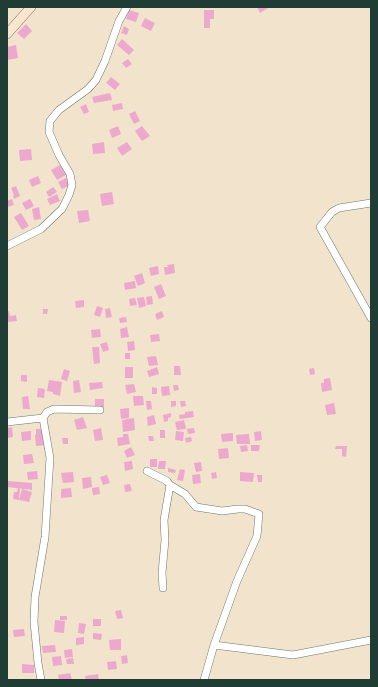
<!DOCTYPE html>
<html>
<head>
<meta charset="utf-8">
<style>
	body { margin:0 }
	#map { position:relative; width:378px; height:687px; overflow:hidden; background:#f2e4cc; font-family:Kalam,sans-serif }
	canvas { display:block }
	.frame { position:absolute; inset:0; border:8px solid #1f3d34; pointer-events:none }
</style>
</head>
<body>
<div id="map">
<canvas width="378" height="687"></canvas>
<div class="frame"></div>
</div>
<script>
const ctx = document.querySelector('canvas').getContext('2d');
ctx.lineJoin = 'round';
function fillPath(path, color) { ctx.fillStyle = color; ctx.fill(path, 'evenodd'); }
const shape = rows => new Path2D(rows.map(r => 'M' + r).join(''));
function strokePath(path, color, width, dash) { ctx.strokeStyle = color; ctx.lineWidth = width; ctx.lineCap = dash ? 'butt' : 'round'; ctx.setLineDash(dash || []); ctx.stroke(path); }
const building = shape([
	[257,7,270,7,260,13],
	[129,10,139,13,136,22,126,19],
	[204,10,214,10,214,19,210,19,210,28,204,28],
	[145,18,155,23,151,31,141,26],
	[26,24,32,31,24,39,17,33],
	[124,26,129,29,127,35,121,33],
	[122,39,134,50,129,55,117,45],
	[16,45,18,58,7,60,7,47],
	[128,59,132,64,126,68,122,63],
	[111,77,120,84,115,90,106,83],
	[110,93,112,100,94,103,92,97],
	[122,103,123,109,113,111,112,105],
	[86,104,89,112,84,114,80,107],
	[135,111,140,121,134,124,129,114],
	[118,126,121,134,112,138,109,130],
	[142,126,150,136,142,141,135,131],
	[104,142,105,153,93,154,92,144],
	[127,142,132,149,122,156,117,148],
	[31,149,32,160,20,161,19,150],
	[60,165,66,175,57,180,51,170],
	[38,176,41,183,32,187,29,180],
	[68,177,71,185,62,189,58,182],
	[16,186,20,196,14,199,13,196,14,195,11,188],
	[53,187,57,192,49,197,46,192],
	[112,192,114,204,102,206,100,194],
	[57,194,60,201,50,205,47,199],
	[12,199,14,205,7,207,7,201],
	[30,199,34,206,26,210,22,203],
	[39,207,41,219,34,220,32,209],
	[88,210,90,221,79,223,77,211],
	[21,213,29,226,22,230,14,217],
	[174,264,175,273,165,275,164,267,168,267,167,265],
	[158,266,159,274,151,276,149,268],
	[142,273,145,283,138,286,134,276],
	[135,281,136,288,125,290,124,283],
	[161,284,166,296,159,299,154,287],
	[152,296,153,304,147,305,146,297],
	[144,297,146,306,139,308,137,298],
	[135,298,137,305,130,306,129,299],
	[84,300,84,307,76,308,75,301],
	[97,306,103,308,100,317,94,315],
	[110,308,112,317,106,318,105,309],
	[43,309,48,309,47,314,43,314],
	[9,311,10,316,16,315,17,321,7,322,7,312],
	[162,311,164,317,157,320,155,314],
	[126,317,127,322,120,323,119,318],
	[127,327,129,337,121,338,120,329],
	[100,329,101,337,92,338,91,330],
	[159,334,160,341,151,342,150,335],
	[134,341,135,350,128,351,127,342],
	[107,342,109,350,103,352,100,344],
	[92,347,99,347,100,363,94,364],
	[125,353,130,353,130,359,125,359],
	[156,356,158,365,149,366,147,357],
	[174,366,180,366,181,375,174,375],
	[125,367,133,367,133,378,125,378],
	[157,367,159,374,149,377,147,371],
	[314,368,315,374,310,375,309,369],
	[64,369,70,371,67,381,61,379],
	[21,375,27,375,27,382,21,381],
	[330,378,332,390,322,392,321,383,324,383,324,379],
	[49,380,62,382,60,396,53,394,53,392,47,391],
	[79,380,81,392,74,393,73,381],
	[102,382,103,388,90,390,89,383],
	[134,384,136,392,127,394,125,385],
	[173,385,178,385,179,390,174,391],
	[169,386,170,395,162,396,161,387],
	[152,387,157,388,157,394,152,394],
	[38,388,45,389,44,398,37,397],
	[28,396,30,409,23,409,22,397],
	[133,396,143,396,144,405,134,406],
	[95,399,104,399,104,407,95,407],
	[146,401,151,401,152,409,147,410],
	[171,401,176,401,176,406,171,407],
	[180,401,185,401,186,406,181,407],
	[334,403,336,414,327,415,325,405],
	[129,408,129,418,121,419,120,409],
	[193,411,194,417,180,419,179,415,185,414,185,412],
	[171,413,171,417,168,418,168,421,164,422,163,415],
	[154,415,156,424,148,426,147,417],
	[83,417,87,428,77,430,74,420],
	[134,418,135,430,123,432,122,420],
	[184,420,186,429,177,430,175,422],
	[12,427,13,437,7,438,7,428],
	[101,428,103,440,95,441,93,430],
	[194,428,195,433,188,434,187,429],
	[36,429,43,429,46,445,36,446,35,435,36,435],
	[160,430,165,430,165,438,160,438],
	[31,431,31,440,22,441,21,432],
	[176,431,184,432,183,441,175,440],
	[261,431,262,440,255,441,254,432],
	[233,433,233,441,222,442,221,434],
	[123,434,128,434,130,444,118,446,117,438,123,437],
	[249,434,250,444,237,444,236,435],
	[148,436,153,436,154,441,149,441],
	[191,437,192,441,186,443,185,438],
	[62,438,68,438,68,444,63,444],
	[247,445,248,451,241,452,240,446],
	[251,445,260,445,259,451,251,451],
	[336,446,347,446,346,457,342,456,342,449,335,449],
	[131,447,135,455,127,458,124,451],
	[228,448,229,458,219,459,218,449],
	[32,454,34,463,24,464,23,455],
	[150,459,157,459,157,467,150,467],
	[132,461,133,469,125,471,124,462],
	[159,461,166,461,165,469,158,469],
	[201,462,202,471,196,472,194,463],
	[168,468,176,470,175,473,168,472],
	[180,469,185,470,183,481,177,480],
	[37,471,38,479,28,480,27,472],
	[73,472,74,482,63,483,61,473],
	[216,472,217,478,212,479,211,473],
	[240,472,254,473,253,482,240,481],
	[200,474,201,483,193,484,192,475],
	[107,475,110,483,103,485,100,477],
	[257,475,262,475,262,482,258,482],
	[91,477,92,487,83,489,82,478],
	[8,481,32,483,32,490,8,487],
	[130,484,132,491,125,492,124,485],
	[99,487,100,494,93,495,92,488],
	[18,488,20,489,19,500,13,499,14,492,17,492],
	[71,488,72,497,61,498,61,489],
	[22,489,32,492,29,502,19,500],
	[121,610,123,618,117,619,115,611],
	[60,616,67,616,67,620,60,620],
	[93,619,101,619,101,626,93,626],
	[55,620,65,621,64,633,54,632],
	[79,623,86,624,84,634,78,633],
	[24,629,25,636,14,637,13,630],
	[93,633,102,634,101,640,93,639],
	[84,637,84,644,76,645,76,638],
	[121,639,121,650,110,650,109,640],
	[55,645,56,652,43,653,42,646],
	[72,649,73,657,65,658,64,650],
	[127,655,128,663,122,664,121,656],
	[61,656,62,665,53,666,52,657],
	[73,658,74,664,67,664,66,659],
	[116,661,117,669,108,670,107,662],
	[22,664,34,665,34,673,22,673],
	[70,673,72,680,59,680,58,675],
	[98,674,99,680,86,680,85,676]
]);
const minor = shape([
	[371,203,339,208,332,212,320,227,371,318],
	[7,246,41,229,62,209,69,195,72,185,70,174,59,155,49,132,50,121,59,110,88,89,96,80,105,61,119,21,127,7],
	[7,422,43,418],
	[147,471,167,481,170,485,185,494,196,507,222,511,238,509,245,509,259,514,257,536,237,581,214,645],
	[163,588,162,573,165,540,164,520,170,485],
	[41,680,38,663,34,622,35,597,45,537,50,458,43,418,47,412,54,409,100,410],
	[204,680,214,645,293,655,371,640]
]);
const secondary = shape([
	[7,34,31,7]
]);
fillPath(building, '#eda8cd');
strokePath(minor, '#697769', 8);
strokePath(secondary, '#697769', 10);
strokePath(minor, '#fff', 7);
strokePath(secondary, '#fce5cf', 9);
</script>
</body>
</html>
